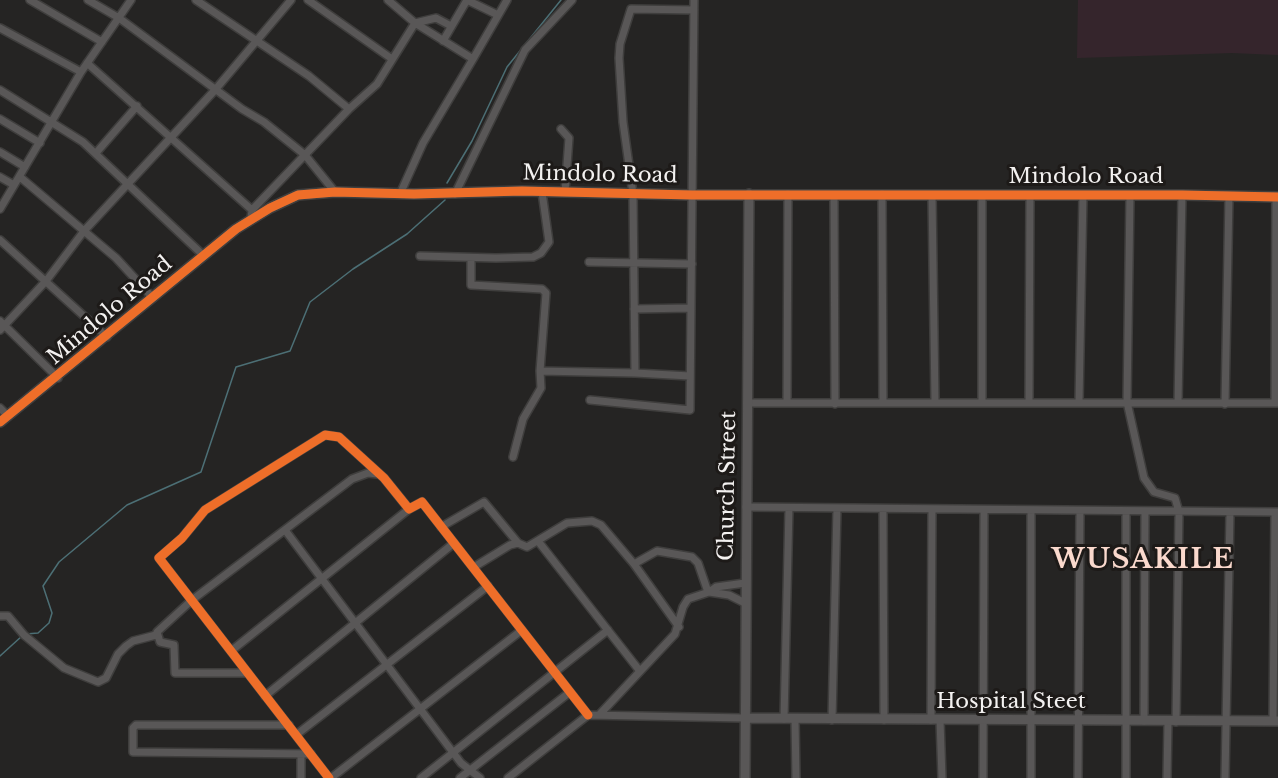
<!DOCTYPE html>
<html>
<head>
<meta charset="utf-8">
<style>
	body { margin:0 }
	canvas { display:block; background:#252423 }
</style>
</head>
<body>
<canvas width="1278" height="778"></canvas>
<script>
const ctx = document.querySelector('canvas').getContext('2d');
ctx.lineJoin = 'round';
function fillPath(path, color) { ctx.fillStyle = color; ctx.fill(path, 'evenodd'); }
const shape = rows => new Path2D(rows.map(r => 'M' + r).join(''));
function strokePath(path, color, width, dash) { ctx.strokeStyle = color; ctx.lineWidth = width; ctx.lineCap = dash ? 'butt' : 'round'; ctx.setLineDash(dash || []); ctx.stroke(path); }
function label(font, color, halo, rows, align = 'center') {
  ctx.font = font + ' "Libre Baskerville",serif'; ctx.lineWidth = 6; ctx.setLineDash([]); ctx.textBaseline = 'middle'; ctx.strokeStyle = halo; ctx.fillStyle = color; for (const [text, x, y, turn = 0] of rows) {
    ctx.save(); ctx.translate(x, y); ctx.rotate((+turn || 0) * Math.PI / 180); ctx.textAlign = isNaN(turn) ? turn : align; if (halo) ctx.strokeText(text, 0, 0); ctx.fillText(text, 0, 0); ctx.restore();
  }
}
const industrial = shape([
	[1078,0,1278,0,1278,55,1232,53,1077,58]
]);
const stream = shape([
	[447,183,472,141,507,67,561,0],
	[26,634,38,633,49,623,52,613,43,586,59,562,127,505,201,472,236,367,290,351,310,302,353,269,407,234,445,200],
	[0,656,22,636]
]);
const street = shape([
	[30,0,102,42],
	[88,0,119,18,242,109,264,122,305,155,335,192],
	[196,0,309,76,349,109],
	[308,0,392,59],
	[388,0,415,23,473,59,423,143,400,194],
	[0,28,81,72],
	[443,41,467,0,498,15],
	[473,59,507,0],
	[87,63,252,210],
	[0,90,83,142,204,256],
	[0,119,40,143],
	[561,129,569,138,565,192],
	[0,152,25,167],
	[96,153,137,106],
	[0,177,14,185],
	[20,177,116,258,153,298],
	[455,194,525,50,572,0],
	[882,194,883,403],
	[834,195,835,404],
	[932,195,935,401],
	[1130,195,1127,402,1144,478,1154,492,1175,498,1179,512,1176,722],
	[0,209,81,72,131,0],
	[251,218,252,210,349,109,377,84,415,23,436,18,451,26],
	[0,240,107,337],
	[420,256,496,258,533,257,541,253,549,242,542,192],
	[471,258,471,285,542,289,546,293,540,371],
	[589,262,692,264],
	[634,309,691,308],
	[0,321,58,378],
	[0,330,46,281,84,231,215,90,291,0],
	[690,376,635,373,633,194,623,122,619,58,620,44,631,9,694,10],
	[590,400,690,410,694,0],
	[982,402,982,196],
	[1029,402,1030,196],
	[1079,402,1083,195],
	[747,403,1278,403],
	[787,403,788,194],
	[1178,403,1182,195],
	[1275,403,1276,197],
	[1225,404,1229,196],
	[0,408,8,416],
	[513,457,523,419,541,388,540,371,635,373],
	[746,507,1278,512],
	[883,510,884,720],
	[1031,511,1031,778],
	[1126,511,1126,778],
	[441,527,484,502,518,543],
	[285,530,461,763,480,778],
	[538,541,639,670],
	[634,564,657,551,692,557,698,563,708,592],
	[474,567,510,545,518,543,527,547,567,523,592,521,601,525,634,564,679,627],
	[709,592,716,587,745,583],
	[0,616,8,616,24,635,64,668,98,682,106,678,118,654,126,646,133,641,156,635],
	[231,651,409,509],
	[248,673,175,673,174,645,160,642,157,632,192,600,352,479,368,473,378,474],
	[265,696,454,543],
	[600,714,675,634,683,607,688,599,709,592,729,595,745,603],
	[784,719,789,508],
	[795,719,796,778],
	[832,720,837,508],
	[931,720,932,510],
	[940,720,942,778],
	[1144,721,1145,511],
	[1273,721,1275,512],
	[289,725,136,725,133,728,133,752,311,754],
	[296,735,488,586],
	[301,754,301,778],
	[329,778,159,558,182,538,205,510,325,435,339,437,384,478,409,509,422,502,588,715],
	[331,778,522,630],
	[421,778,608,630],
	[460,778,570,692],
	[508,778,588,715,744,718],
	[983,778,984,511],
	[1078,778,1080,511],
	[1167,778,1168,722],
	[1225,778,1230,512]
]);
const secondary = shape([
	[0,422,236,229,270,208,298,195,335,192,414,194,522,191,692,195,1182,195,1278,197],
	[744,718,1278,721],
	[745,778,749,194]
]);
const cycleway = shape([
	[0,422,236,229,270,208,298,195,335,192,414,194,522,191,692,195,1182,195,1278,197],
	[329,778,159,558,182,538,205,510,325,435,339,437,384,478,409,509,422,502,588,715]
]);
const streetNames = [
	["Mindolo Road",600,175,1],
	["Mindolo Road",1086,177],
	["Mindolo Road",110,311,-40],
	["Church Street",728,486,-89],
	["Hospital Steet",1011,702]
];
const districtNames = [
	["WUSAKILE",1143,560]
];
fillPath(industrial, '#35252c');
strokePath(stream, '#4c6f75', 1.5);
strokePath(street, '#3f3e3d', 10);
strokePath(secondary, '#3f3e3d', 12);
strokePath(street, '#595757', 7);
strokePath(secondary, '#595757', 9);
strokePath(cycleway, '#ee6e29', 9);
label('21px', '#f3f1f0', '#1d1a18', streetNames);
ctx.letterSpacing = '1.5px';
label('bold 27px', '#fad9cd', '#1d1a18', districtNames);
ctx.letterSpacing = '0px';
</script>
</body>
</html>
